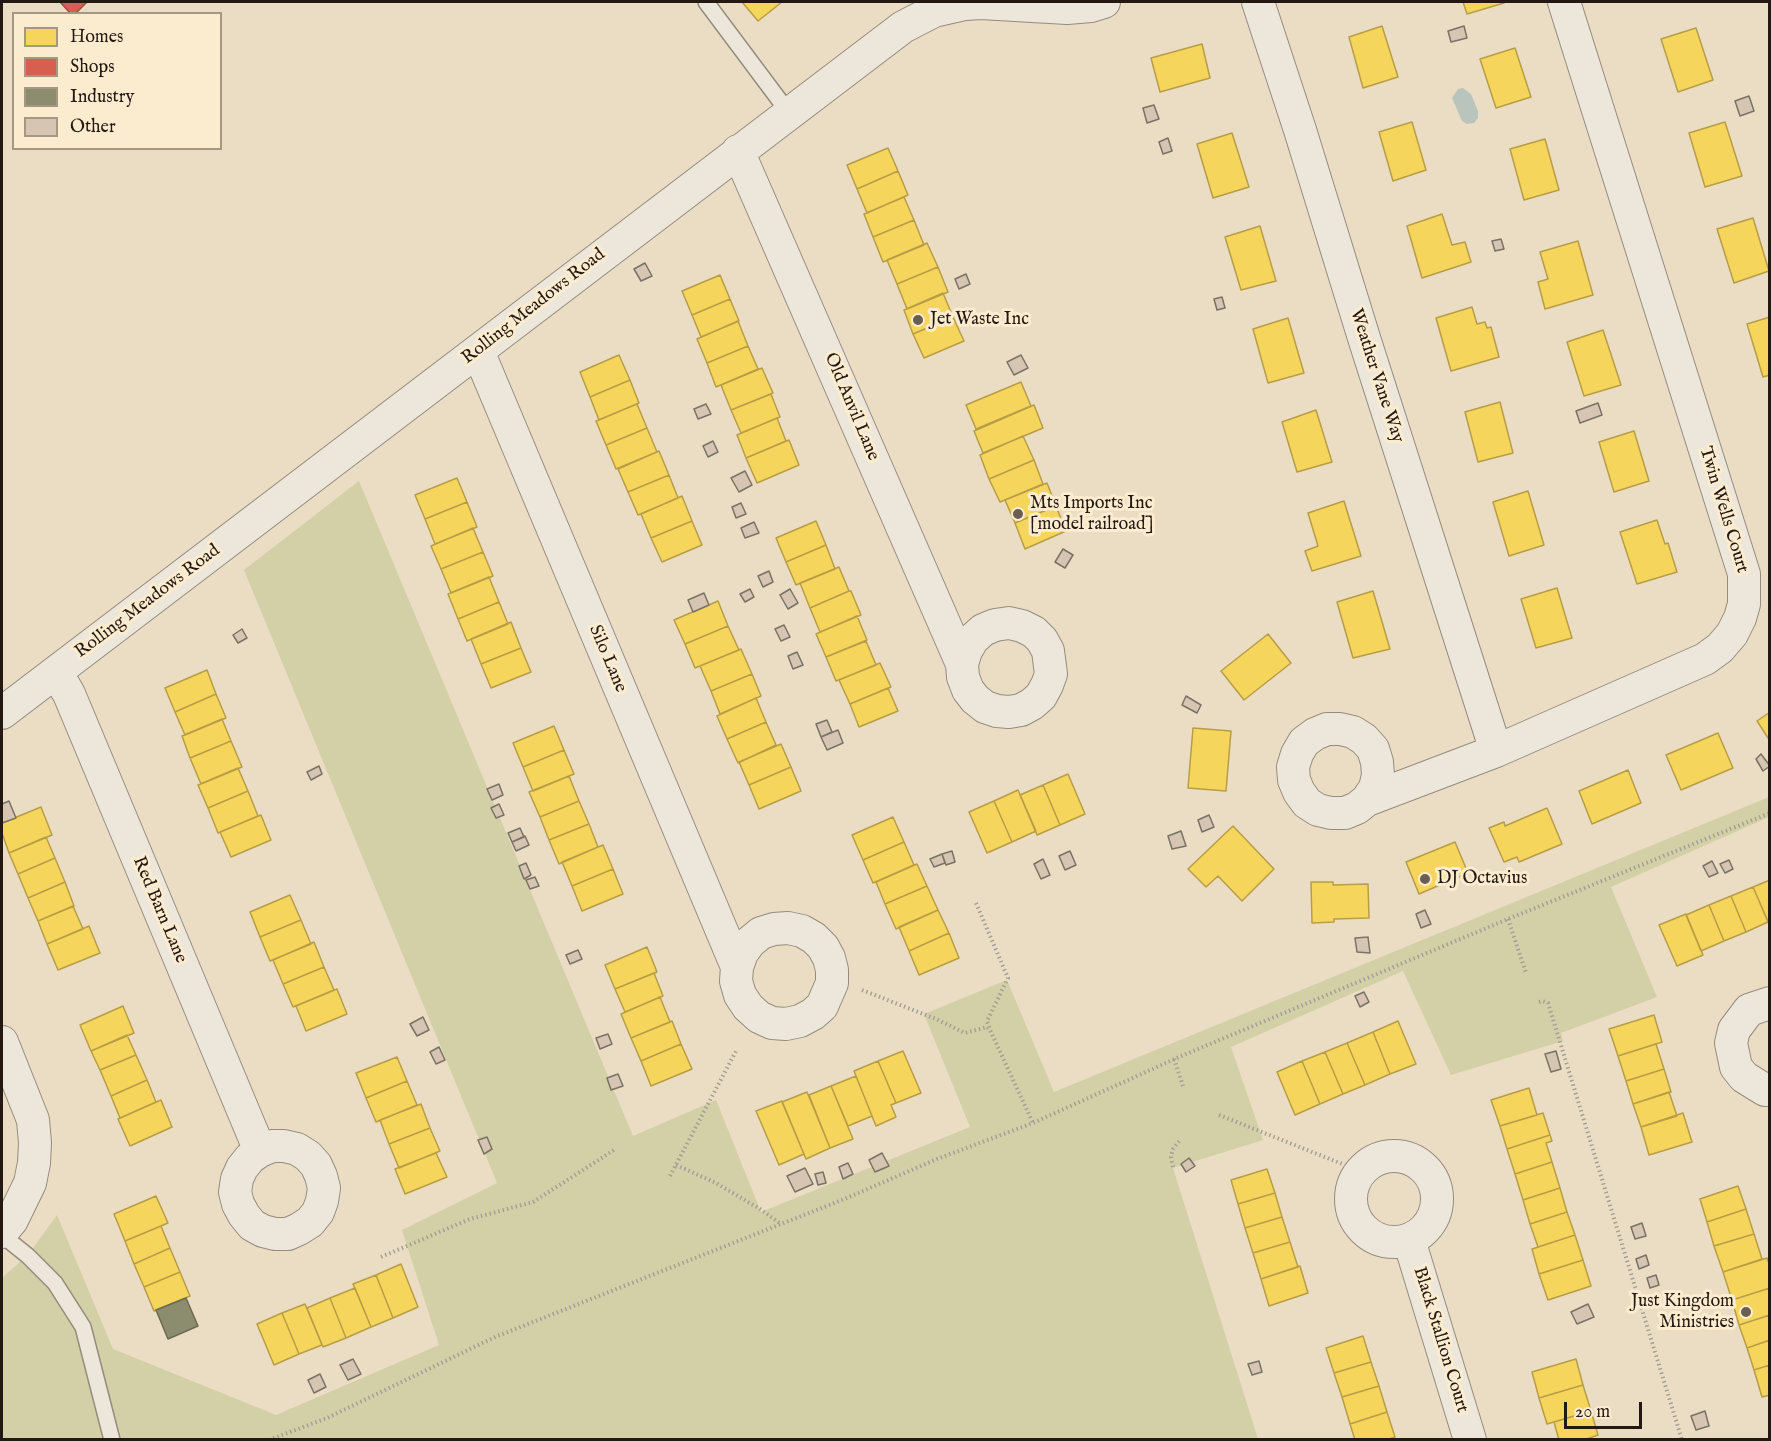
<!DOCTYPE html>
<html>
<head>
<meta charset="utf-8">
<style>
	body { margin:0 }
	#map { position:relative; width:1771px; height:1441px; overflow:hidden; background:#ebddc4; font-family:"IM FELL English",serif }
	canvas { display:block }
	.frame { position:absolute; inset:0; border:3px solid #231912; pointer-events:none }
	.legend { position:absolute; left:12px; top:12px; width:210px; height:138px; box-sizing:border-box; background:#fceccf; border:2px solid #a59883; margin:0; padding:8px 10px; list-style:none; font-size:18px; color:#231912 }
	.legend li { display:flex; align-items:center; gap:12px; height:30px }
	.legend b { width:30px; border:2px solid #a59883 }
	.scale { position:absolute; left:1564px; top:1402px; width:78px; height:27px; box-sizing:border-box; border:3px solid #231912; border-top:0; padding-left:8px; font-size:18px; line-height:21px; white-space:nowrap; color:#231912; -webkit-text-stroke:4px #fceccf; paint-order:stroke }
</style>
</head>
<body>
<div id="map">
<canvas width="1771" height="1441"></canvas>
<div class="frame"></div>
<ul class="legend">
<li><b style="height:16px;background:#f6d55c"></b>Homes</li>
<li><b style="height:16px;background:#d6604d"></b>Shops</li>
<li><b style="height:16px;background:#8c8c6e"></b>Industry</li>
<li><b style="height:16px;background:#d5c5b2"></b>Other</li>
</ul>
<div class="scale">20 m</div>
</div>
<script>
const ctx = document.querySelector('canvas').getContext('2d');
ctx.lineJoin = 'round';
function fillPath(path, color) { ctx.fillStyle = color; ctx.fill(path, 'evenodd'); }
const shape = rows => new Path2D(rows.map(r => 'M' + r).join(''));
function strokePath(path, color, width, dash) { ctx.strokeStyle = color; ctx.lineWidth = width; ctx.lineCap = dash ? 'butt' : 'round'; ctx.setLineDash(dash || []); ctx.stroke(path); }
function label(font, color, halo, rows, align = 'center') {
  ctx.font = font + ' "IM FELL English",serif'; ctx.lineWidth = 6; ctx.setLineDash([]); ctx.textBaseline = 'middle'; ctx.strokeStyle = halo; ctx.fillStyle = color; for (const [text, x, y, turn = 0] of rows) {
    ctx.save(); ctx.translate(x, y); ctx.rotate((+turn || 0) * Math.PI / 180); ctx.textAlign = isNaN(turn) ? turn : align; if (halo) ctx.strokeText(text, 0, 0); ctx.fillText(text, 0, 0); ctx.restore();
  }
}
const green = shape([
	[359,481,633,1136,716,1100,761,1212,970,1127,924,1014,1007,980,1054,1092,1769,797,1769,817,1611,887,1657,997,1561,1033,1563,1041,1451,1075,1403,971,1231,1047,1263,1140,1173,1168,1258,1439,2,1439,2,1278,28,1255,57,1215,113,1349,276,1415,439,1345,402,1230,497,1183,244,570]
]);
const water = shape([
	[1463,88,1471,94,1478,111,1478,118,1474,123,1467,124,1462,121,1452,98,1458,89]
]);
const homes = shape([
	[742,2,782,2,758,21,742,2],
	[1463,2,1503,2,1504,3,1467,14,1463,2],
	[1382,26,1398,77,1363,88,1349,37,1382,26],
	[1696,28,1713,80,1678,92,1661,39,1696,28],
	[1202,44,1210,78,1160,92,1151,58,1202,44],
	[1515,48,1531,97,1496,108,1480,59,1515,48],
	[1412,122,1426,170,1393,181,1379,132,1412,122],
	[1725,122,1742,176,1705,187,1689,133,1725,122],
	[1232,133,1249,187,1213,198,1197,144,1232,133],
	[1545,139,1559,190,1524,200,1510,149,1545,139],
	[888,148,898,171,857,189,847,165,888,148],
	[898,171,908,195,867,213,857,189,898,171],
	[904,197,914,220,873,237,864,214,904,197],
	[1442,214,1452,245,1465,242,1471,262,1422,278,1407,226,1442,214],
	[1753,218,1769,271,1734,283,1717,229,1753,218],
	[914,220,924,245,883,262,873,237,914,220],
	[1260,226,1276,281,1241,290,1225,237,1260,226],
	[1578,241,1593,295,1545,309,1538,282,1548,279,1540,252,1578,241],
	[927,243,938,267,897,284,887,260,927,243],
	[938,267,948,292,907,309,897,284,938,267],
	[720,275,730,299,692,315,682,291,720,275],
	[943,293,953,317,913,334,904,310,943,293],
	[730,299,739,321,701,337,692,315,730,299],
	[1472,307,1477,324,1485,322,1487,328,1491,327,1499,357,1451,371,1436,318,1472,307],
	[953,317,964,341,924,358,913,334,953,317],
	[1770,317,1770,375,1763,377,1747,324,1770,317],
	[1288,318,1304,373,1268,383,1253,329,1288,318],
	[738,321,748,346,707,363,697,339,738,321],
	[1603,330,1621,385,1584,396,1567,342,1603,330],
	[748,346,758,369,716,387,707,363,748,346],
	[619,355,630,380,590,397,580,372,619,355],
	[762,368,773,393,731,410,721,385,762,368],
	[630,380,639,403,599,420,590,397,630,380],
	[1021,382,1031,406,976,429,966,405,1021,382],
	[771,394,780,417,741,433,731,410,771,394],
	[1500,402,1513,453,1478,462,1465,412,1500,402],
	[637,404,647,428,606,445,596,421,637,404],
	[1034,405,1043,428,983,453,974,431,1034,405],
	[1316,410,1332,462,1297,472,1282,422,1316,410],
	[777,418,786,441,746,458,737,435,777,418],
	[647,428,657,452,616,469,606,445,647,428],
	[1634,431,1649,481,1614,492,1599,442,1634,431],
	[1023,436,1034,460,989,479,980,455,1023,436],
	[789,440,799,465,757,483,746,458,789,440],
	[659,451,669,475,628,492,618,469,659,451],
	[1034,460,1043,484,1000,502,989,479,1034,460],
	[669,475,678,498,638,515,628,492,669,475],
	[457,478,467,502,425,519,415,495,457,478],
	[1047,483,1056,506,1015,523,1005,500,1047,483],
	[1528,491,1544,545,1509,556,1493,502,1528,491],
	[682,496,692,521,651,538,641,514,682,496],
	[1344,501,1361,556,1312,571,1305,551,1318,546,1308,513,1344,501],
	[467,502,477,527,435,544,425,519,467,502],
	[1056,506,1066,531,1025,549,1015,523,1056,506],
	[1657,520,1665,544,1668,543,1677,572,1637,584,1620,532,1657,520],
	[692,521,702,545,662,562,651,538,692,521],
	[816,521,826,545,786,562,776,538,816,521],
	[473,528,483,552,441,569,431,546,473,528],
	[826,545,835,569,796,585,786,562,826,545],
	[483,552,493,576,451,593,441,569,483,552],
	[839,567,849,591,810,608,800,583,839,567],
	[489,577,499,602,458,619,448,594,489,577],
	[1557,588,1572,638,1536,648,1521,599,1557,588],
	[849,591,851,591,861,615,820,632,810,608,849,591],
	[1373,591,1390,649,1353,658,1337,602,1373,591],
	[718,601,728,626,685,644,674,620,718,601],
	[499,602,508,624,467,641,458,619,499,602],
	[857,616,867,640,826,657,816,634,857,616],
	[511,622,521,648,481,664,471,639,511,622],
	[728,626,739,650,695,668,685,644,728,626],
	[1268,634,1291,663,1244,700,1221,671,1268,634],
	[866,641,876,665,836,681,826,657,866,641],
	[521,648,531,672,491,688,481,664,521,648],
	[741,649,752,674,711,691,700,666,741,649],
	[880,663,891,687,850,704,839,680,880,663],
	[207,670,216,694,175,712,165,688,207,670],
	[752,674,761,696,720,714,711,691,752,674],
	[888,688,898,711,859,727,850,704,888,688],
	[216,694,226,718,185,735,175,712,216,694],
	[756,698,766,722,727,739,717,716,756,698],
	[1770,712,1770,741,1757,721,1770,712],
	[222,719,231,741,190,758,182,736,222,719],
	[766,722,776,745,738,763,727,739,766,722],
	[554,726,564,750,523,767,513,743,554,726],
	[1193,728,1231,731,1226,791,1188,788,1193,728],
	[1718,733,1733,768,1681,790,1666,755,1718,733],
	[231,741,242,767,201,784,190,758,231,741],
	[781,744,791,767,749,785,739,762,781,744],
	[564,750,574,774,533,791,523,767,564,750],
	[791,767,801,791,759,809,749,785,791,767],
	[238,768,248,791,208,808,198,785,238,768],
	[1628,770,1641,803,1592,824,1579,791,1628,770],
	[1068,774,1085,814,1060,825,1043,785,1068,774],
	[569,776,579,801,540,817,529,792,569,776],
	[1043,785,1060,825,1037,835,1020,795,1043,785],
	[1018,790,1036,831,1012,842,994,801,1018,790],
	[248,791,258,816,218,833,208,808,248,791],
	[579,801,589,824,549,840,540,817,579,801],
	[994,801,1012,842,987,853,969,812,994,801],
	[41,807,52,835,9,853,2,833,2,823,41,807],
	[1547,808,1562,844,1519,862,1517,857,1504,862,1489,828,1504,822,1505,826,1547,808],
	[261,815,271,840,231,857,220,832,261,815],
	[893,817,904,842,863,860,852,835,893,817],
	[589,824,598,847,559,864,549,840,589,824],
	[1233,826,1274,869,1242,901,1218,876,1206,887,1188,869,1233,826],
	[46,837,55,858,18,874,9,853,46,837],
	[904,842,914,865,873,883,863,860,904,842],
	[1455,842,1468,873,1419,894,1406,862,1455,842],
	[603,845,613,869,572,886,562,862,603,845],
	[55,858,65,882,28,898,18,874,55,858],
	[917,864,927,886,885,904,876,882,917,864],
	[613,869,623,894,582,911,572,886,613,869],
	[1770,880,1770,926,1753,887,1770,880],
	[65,882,74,906,38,921,28,898,65,882],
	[1311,882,1333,882,1333,885,1368,884,1369,918,1334,919,1334,922,1312,923,1311,882],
	[927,886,938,910,896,929,885,904,927,886],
	[1753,887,1768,922,1746,932,1731,896,1753,887],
	[290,895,301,920,260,937,250,912,290,895],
	[1731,896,1746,932,1724,941,1709,905,1731,896],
	[1709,905,1724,941,1701,951,1686,915,1709,905],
	[73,906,83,929,47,944,38,921,73,906],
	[938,910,949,933,909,951,899,927,938,910],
	[1686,914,1703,955,1677,966,1659,925,1686,914],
	[301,920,311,944,270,961,260,937,301,920],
	[89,926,100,953,58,970,47,944,89,926],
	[949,933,959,958,919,975,909,951,949,933],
	[314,942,324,967,283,984,273,960,314,942],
	[647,947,657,972,615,989,605,965,647,947],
	[324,967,334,990,293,1007,283,984,324,967],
	[654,973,663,996,625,1012,615,989,654,973],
	[337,989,347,1014,306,1031,296,1006,337,989],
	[660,997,670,1022,631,1038,621,1014,660,997],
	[123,1006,134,1033,91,1051,80,1025,123,1006],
	[1654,1015,1662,1042,1618,1056,1609,1029,1654,1015],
	[672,1021,681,1044,641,1061,631,1038,672,1021],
	[1398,1021,1416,1064,1390,1074,1373,1032,1398,1021],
	[1373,1032,1390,1074,1365,1085,1347,1043,1373,1032],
	[127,1035,136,1055,100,1070,91,1051,127,1035],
	[1347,1043,1365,1085,1343,1094,1325,1052,1347,1043],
	[681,1044,692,1069,651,1086,641,1061,681,1044],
	[1656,1044,1664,1069,1626,1081,1618,1056,1656,1044],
	[903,1051,921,1093,896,1103,878,1061,903,1051],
	[1325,1052,1343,1094,1320,1104,1302,1061,1325,1052],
	[136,1055,147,1080,111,1096,100,1070,136,1055],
	[397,1057,407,1081,366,1098,356,1073,397,1057],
	[878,1061,896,1103,891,1105,896,1117,876,1126,854,1071,878,1061],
	[1302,1061,1320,1104,1295,1115,1277,1072,1302,1061],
	[1664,1069,1671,1092,1633,1104,1626,1081,1664,1069],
	[856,1076,872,1116,848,1126,831,1086,856,1076],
	[147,1080,156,1102,120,1118,111,1096,147,1080],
	[407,1081,417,1105,376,1122,366,1098,407,1081],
	[831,1086,853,1139,830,1148,809,1095,831,1086],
	[1529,1088,1537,1115,1500,1126,1491,1100,1529,1088],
	[807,1092,830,1148,806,1159,782,1102,807,1092],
	[1669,1092,1677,1116,1641,1127,1633,1104,1669,1092],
	[161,1100,172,1127,130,1146,118,1119,161,1100],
	[782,1101,804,1154,779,1165,756,1111,782,1101],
	[421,1104,430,1128,389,1144,380,1120,421,1104],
	[1543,1113,1550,1135,1507,1149,1500,1126,1543,1113],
	[1683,1113,1692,1142,1649,1155,1641,1127,1683,1113],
	[430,1128,440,1151,399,1168,389,1144,430,1128],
	[1550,1135,1552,1141,1546,1143,1552,1162,1515,1174,1507,1149,1550,1135],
	[436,1153,447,1177,405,1194,395,1169,436,1153],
	[1552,1162,1560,1188,1523,1200,1515,1174,1552,1162],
	[1267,1169,1275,1193,1238,1204,1231,1180,1267,1169],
	[1738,1186,1746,1209,1707,1222,1700,1199,1738,1186],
	[1560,1188,1567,1212,1530,1224,1523,1200,1560,1188],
	[1275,1193,1282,1217,1245,1228,1238,1204,1275,1193],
	[156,1196,168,1223,125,1241,114,1214,156,1196],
	[1746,1209,1754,1234,1714,1246,1707,1222,1746,1209],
	[1567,1212,1575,1235,1538,1247,1530,1224,1567,1212],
	[1282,1217,1290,1242,1253,1253,1245,1228,1282,1217],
	[161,1226,170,1248,134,1264,125,1241,161,1226],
	[1754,1234,1762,1259,1723,1272,1714,1246,1754,1234],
	[1575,1235,1583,1260,1539,1274,1532,1249,1575,1235],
	[1290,1242,1298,1267,1261,1279,1253,1253,1290,1242],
	[170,1248,180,1272,144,1287,134,1264,170,1248],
	[1767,1258,1770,1266,1770,1288,1732,1300,1723,1272,1767,1258],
	[1583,1260,1591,1286,1548,1300,1539,1274,1583,1260],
	[401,1264,418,1307,393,1318,376,1275,401,1264],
	[1300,1266,1308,1293,1269,1306,1261,1279,1300,1266],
	[180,1272,190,1296,154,1311,144,1287,180,1272],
	[376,1275,393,1318,371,1327,353,1284,376,1275],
	[355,1288,371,1327,346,1338,330,1298,355,1288],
	[1770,1288,1770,1315,1739,1325,1732,1300,1770,1288],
	[330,1298,346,1338,323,1347,307,1308,330,1298],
	[305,1304,322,1345,299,1354,282,1313,305,1304],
	[282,1313,299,1354,274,1365,257,1324,282,1313],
	[1770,1315,1770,1340,1747,1348,1739,1325,1770,1315],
	[1363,1336,1371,1362,1334,1373,1326,1348,1363,1336],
	[1770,1340,1770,1365,1754,1370,1747,1348,1770,1340],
	[1576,1359,1583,1385,1539,1398,1532,1372,1576,1359],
	[1371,1362,1379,1386,1342,1397,1334,1373,1371,1362],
	[1770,1365,1770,1395,1762,1397,1754,1370,1770,1365],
	[1583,1385,1591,1411,1547,1424,1539,1398,1583,1385],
	[1379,1386,1387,1412,1350,1424,1342,1397,1379,1386],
	[1591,1411,1598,1435,1584,1440,1559,1440,1554,1422,1591,1411],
	[1387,1412,1395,1437,1386,1440,1355,1440,1350,1424,1387,1412]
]);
const shops = shape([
	[60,2,87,2,75,14,71,14,60,2]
]);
const industry = shape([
	[186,1298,198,1326,168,1339,156,1310,186,1298]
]);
const building = shape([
	[1464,26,1467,38,1451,42,1448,31,1464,26],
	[1749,96,1754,111,1740,116,1735,101,1749,96],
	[1154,105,1159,119,1147,123,1143,108,1154,105],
	[1168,138,1172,151,1163,154,1159,142,1168,138],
	[1501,239,1504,249,1495,251,1492,241,1501,239],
	[645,263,652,276,641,281,634,269,645,263],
	[966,274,970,284,959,289,955,279,966,274],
	[1222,297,1225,308,1217,310,1214,299,1222,297],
	[1021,355,1028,368,1014,375,1007,362,1021,355],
	[1598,403,1602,415,1580,423,1576,411,1598,403],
	[706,404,711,414,698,419,694,409,706,404],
	[713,441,718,452,708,457,703,446,713,441],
	[745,471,752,485,739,492,731,478,745,471],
	[741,503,746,514,736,518,732,507,741,503],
	[754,522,759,533,745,538,741,528,754,522],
	[1063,549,1073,555,1065,568,1055,562,1063,549],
	[769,571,773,582,763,587,758,576,769,571],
	[750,589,754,597,745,602,740,594,750,589],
	[790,589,798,603,788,609,780,595,790,589],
	[704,593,709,605,693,612,688,600,704,593],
	[784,625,790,637,781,641,775,629,784,625],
	[242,629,247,638,238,643,233,635,242,629],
	[797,652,803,665,793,669,788,656,797,652],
	[1186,696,1201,705,1197,713,1182,705,1186,696],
	[827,720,832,732,821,737,816,724,827,720],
	[838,730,843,743,827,750,821,737,838,730],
	[1761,754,1770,766,1763,771,1756,759,1761,754],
	[319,766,322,774,311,780,307,772,319,766],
	[499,784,503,795,492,800,487,789,499,784],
	[9,801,16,818,2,823,2,804,9,801],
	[499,804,504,815,496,818,491,808,499,804],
	[1209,815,1214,827,1202,832,1198,820,1209,815],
	[520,828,524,837,512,842,508,833,520,828],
	[1181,831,1186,846,1172,849,1168,836,1181,831],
	[525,836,529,845,516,851,512,842,525,836],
	[952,851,955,862,946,865,942,854,952,851],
	[1070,851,1076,865,1065,870,1059,856,1070,851],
	[942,854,945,863,934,867,930,859,942,854],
	[1043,859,1050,875,1041,879,1034,864,1043,859],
	[1729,860,1733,869,1725,873,1720,864,1729,860],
	[1712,861,1718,873,1709,877,1703,866,1712,861],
	[526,863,531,875,524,879,519,866,526,863],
	[535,877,539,886,530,889,526,880,535,877],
	[1425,910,1431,924,1421,928,1416,914,1425,910],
	[1368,937,1370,953,1357,952,1355,938,1368,937],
	[578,950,582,959,570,964,566,955,578,950],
	[1364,992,1369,1002,1360,1007,1355,996,1364,992],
	[423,1017,429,1030,417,1036,410,1024,423,1017],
	[608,1034,612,1044,600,1049,596,1038,608,1034],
	[439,1047,445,1060,436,1064,430,1052,439,1047],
	[1556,1051,1561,1069,1551,1072,1545,1054,1556,1051],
	[618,1074,623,1086,611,1090,607,1078,618,1074],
	[487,1137,492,1149,484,1154,478,1140,487,1137],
	[882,1153,889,1166,875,1172,869,1160,882,1153],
	[1189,1158,1195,1166,1186,1172,1181,1164,1189,1158],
	[848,1163,853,1174,843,1179,839,1167,848,1163],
	[805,1168,813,1184,795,1192,787,1176,805,1168],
	[823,1172,826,1183,818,1185,815,1174,823,1172],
	[1642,1223,1646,1236,1635,1239,1631,1227,1642,1223],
	[1646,1255,1649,1265,1639,1269,1636,1259,1646,1255],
	[1656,1275,1659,1285,1650,1288,1647,1278,1656,1275],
	[1588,1304,1594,1317,1577,1324,1571,1312,1588,1304],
	[353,1359,361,1374,348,1380,340,1365,353,1359],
	[1259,1361,1262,1372,1252,1375,1248,1364,1259,1361],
	[320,1374,326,1387,314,1393,308,1380,320,1374],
	[1705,1411,1709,1426,1696,1430,1691,1416,1705,1411]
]);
const path = shape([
	[976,903,1008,978,987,1021,990,1029],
	[1508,919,1526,973],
	[862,990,936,1019,965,1033,987,1027,990,1030,1033,1123],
	[1539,1002,1542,1001,1548,1003,1682,1440],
	[1174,1059,1183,1086],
	[1219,1115,1360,1171],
	[676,1165,716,1183,760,1209,781,1224],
	[1173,1167,1171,1157,1173,1149,1181,1139],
	[670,1176,736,1051],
	[381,1257,470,1219,533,1202,614,1150],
	[269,1440,327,1418,495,1337,842,1200,937,1159,1033,1123,1179,1057,1508,919,1770,813]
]);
const lane = shape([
	[706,2,789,113],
	[2,1235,28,1256,55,1283,83,1327,112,1440]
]);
const street = shape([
	[1258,2,1300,130,1364,338,1496,751],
	[738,151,962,664,966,651,973,639,983,630,995,625,1009,623,1022,626,1034,632,1042,640,1048,651,1051,674,1047,685,1041,696,1032,704,1021,710,1009,712,997,711,985,707,975,699,968,690,963,677,962,664],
	[478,351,737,967,742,953,750,942,761,933,774,929,788,928,802,931,814,938,823,947,829,958,832,970,832,983,822,1006,813,1014,800,1021,786,1024,772,1023,759,1017,748,1007,740,995,736,981,737,967],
	[56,672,69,694,260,1151,272,1146,284,1146,297,1149,308,1156,316,1165,321,1176,324,1188,322,1201,318,1212,310,1222,299,1229,288,1234,275,1234,263,1231,252,1225,244,1215,238,1204,235,1192,237,1179,242,1168,250,1158,260,1151],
	[2,713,903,27,934,11,965,4,981,3,1067,8,1091,6,1104,2],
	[1367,800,1375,788,1378,775,1377,762,1373,749,1364,739,1353,732,1340,729,1327,729,1315,734,1304,742,1297,754,1293,767,1294,780,1299,792,1307,803,1318,810,1331,813,1345,813,1357,808,1367,800,1496,751,1705,659,1720,648,1732,634,1740,618,1744,604,1744,574,1564,2],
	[1770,1003,1749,1010,1734,1030,1731,1043,1736,1067,1744,1077,1765,1090,1770,1090],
	[2,1042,33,1120,35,1143,34,1163,30,1183,12,1220,2,1232],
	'1351 1199a43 43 0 1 1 86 0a43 43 0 1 1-86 0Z',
	[1409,1240,1470,1440]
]);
const markers = [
	[918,320,6,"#695e50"],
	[1018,514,6,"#695e50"],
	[1425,879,6,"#695e50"],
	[1746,1312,6,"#695e50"]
];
const streetNames = [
	["Rolling Meadows Road",534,307,-38],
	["Weather Vane Way",1376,376,72],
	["Old Anvil Lane",851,407,67],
	["Twin Wells Court",1723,510,73],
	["Rolling Meadows Road",148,602,-37],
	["Silo Lane",607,659,67],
	["Red Barn Lane",159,910,67],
	["Black Stallion Court",1440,1340,73]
];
const poiNames = [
	["Jet Waste Inc",930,320],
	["Mts Imports Inc",1030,504],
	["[model railroad]",1030,525],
	["DJ Octavius",1437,879],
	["Just Kingdom",1734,1302,"right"],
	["Ministries",1734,1323,"right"]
];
fillPath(green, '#d3cfa6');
fillPath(water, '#b9c5bc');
fillPath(homes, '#f6d55c');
strokePath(homes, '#b79d46', 1.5);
fillPath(shops, '#d6604d');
strokePath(shops, '#a04b3b', 1.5);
fillPath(industry, '#8c8c6e');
strokePath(industry, '#6c6a52', 1.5);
fillPath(building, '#d5c5b2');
strokePath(building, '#7a7265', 1.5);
strokePath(lane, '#958c7e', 18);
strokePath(street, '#958c7e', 34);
strokePath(path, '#a6a096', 4, [1.5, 3]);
strokePath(lane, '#ede6da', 15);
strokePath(street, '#ede6da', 32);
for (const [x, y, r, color] of markers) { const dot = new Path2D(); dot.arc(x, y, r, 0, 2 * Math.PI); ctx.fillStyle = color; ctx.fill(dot); strokePath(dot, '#fceccf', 2); }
label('18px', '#231912', '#fceccf', streetNames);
label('18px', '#231912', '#fceccf', poiNames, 'left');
</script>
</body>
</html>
